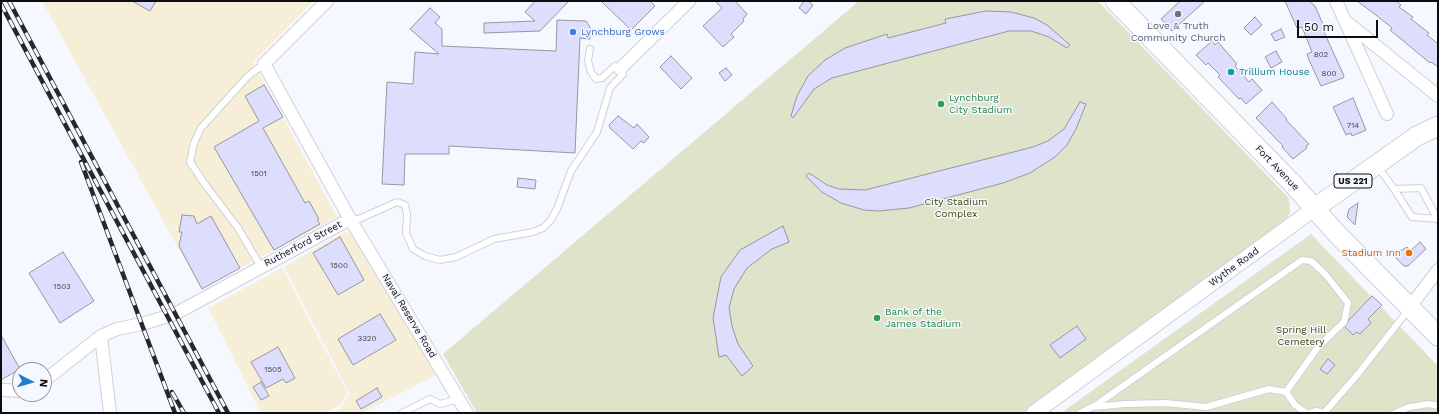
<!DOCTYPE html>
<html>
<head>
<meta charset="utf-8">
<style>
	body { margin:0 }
	#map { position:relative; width:1439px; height:414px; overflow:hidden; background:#f6f8ff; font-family:"Work Sans",sans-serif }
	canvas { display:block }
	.frame { position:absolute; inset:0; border:2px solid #0c0d10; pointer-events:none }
	.north { position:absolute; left:12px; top:362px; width:40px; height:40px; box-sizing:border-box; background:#f6f8ff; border:1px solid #989a9f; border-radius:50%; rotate:96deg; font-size:11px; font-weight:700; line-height:16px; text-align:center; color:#0c0d10 }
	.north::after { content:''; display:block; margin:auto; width:14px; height:18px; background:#217eca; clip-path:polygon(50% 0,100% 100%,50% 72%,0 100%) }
	.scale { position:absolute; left:1297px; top:20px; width:81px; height:18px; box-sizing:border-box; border:2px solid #0c0d10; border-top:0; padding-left:5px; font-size:12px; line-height:14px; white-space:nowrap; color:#0c0d10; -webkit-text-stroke:3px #f6f8ff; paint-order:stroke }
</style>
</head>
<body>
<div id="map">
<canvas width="1439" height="414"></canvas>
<div class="frame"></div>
<div class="north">N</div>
<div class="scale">50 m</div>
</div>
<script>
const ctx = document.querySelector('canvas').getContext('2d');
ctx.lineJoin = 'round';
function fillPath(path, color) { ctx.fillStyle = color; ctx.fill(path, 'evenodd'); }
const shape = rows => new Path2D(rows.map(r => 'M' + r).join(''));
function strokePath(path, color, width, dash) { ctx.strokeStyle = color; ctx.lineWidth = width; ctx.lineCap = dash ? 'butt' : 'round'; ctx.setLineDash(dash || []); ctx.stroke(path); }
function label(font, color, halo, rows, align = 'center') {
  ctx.font = font + ' "Work Sans",sans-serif'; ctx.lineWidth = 3; ctx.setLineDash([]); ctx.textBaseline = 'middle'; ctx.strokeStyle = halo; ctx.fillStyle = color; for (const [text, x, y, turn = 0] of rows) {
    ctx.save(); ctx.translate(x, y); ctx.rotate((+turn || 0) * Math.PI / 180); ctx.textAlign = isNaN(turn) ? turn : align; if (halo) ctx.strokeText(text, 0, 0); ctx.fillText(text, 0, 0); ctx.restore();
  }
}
const industrial = shape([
	[42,1,314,1,253,62,337,217,201,289],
	[344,232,351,233,436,375,362,413,331,413,340,409,350,394,284,267],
	[282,268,348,394,339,406,325,413,261,413,208,308]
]);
const green = shape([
	[859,1,1098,1,1289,198,1290,213,1282,226,1023,413,477,413,443,354],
	[1311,234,1438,366,1438,413,1061,413]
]);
const building = shape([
	[132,1,156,1,150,11,132,1],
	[535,1,569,1,540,31,484,33,484,23,535,21,525,12,535,1],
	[601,1,650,1,655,6,631,30,601,1],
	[715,1,735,1,747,14,743,19,744,21,731,34,734,37,723,47,703,26,722,8,715,1],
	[804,1,808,1,813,5,806,14,799,8,804,1],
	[1180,1,1205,1,1172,31,1161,19,1180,1],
	[1285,1,1309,1,1315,6,1326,31,1324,32,1344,76,1343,78,1321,86,1309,60,1307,54,1312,52,1302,27,1297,28,1285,1],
	[1357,1,1396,1,1401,5,1399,7,1413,17,1411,19,1429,33,1427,35,1438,44,1438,67,1431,62,1430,63,1390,30,1392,28,1376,15,1357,1],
	[430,8,440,17,435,23,442,29,442,46,556,51,557,20,586,21,590,27,590,39,580,38,575,153,449,146,449,154,405,154,404,185,382,184,387,82,413,84,415,52,439,54,410,29,430,8],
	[986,11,1011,12,1034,18,1047,25,1070,45,1067,48,1049,37,1031,31,1009,31,832,78,814,89,793,118,791,116,797,96,808,76,825,60,845,48,887,34,888,38,946,23,945,19,986,11],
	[1255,17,1262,25,1251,35,1244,28,1255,17],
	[1281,29,1285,37,1275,41,1271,34,1281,29],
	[1212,41,1215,45,1218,42,1237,64,1235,66,1249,82,1252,79,1262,90,1246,104,1241,98,1239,99,1218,77,1220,75,1208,63,1206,65,1196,55,1212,41],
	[1276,51,1282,62,1271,68,1265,57,1276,51],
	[671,56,692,78,681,89,660,67,671,56],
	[726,68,732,75,725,81,719,73,726,68],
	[264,85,283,117,263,128,305,203,309,201,319,219,317,220,320,224,274,250,214,147,259,121,245,96,264,85],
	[1353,98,1366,130,1352,136,1351,133,1346,135,1333,107,1353,98],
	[1080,102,1086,104,1076,129,1067,145,1055,157,1030,173,1003,183,909,208,879,211,864,210,841,203,822,192,806,176,809,173,827,185,839,189,865,190,1033,147,1048,141,1064,129,1080,102],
	[1272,102,1287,119,1286,120,1309,144,1306,146,1307,148,1293,159,1282,147,1283,146,1256,118,1272,102],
	[618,116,634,128,637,124,649,137,644,143,641,141,633,149,610,128,609,125,618,116],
	[518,178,536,180,535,189,517,187,518,178],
	[1358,203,1355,225,1347,217,1349,209,1358,203],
	[182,215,194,216,197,224,211,216,240,268,202,289,179,246,182,232,179,232,182,215],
	[783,226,789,242,772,249,747,268,734,289,729,308,732,326,738,344,753,366,742,376,726,355,719,357,713,318,721,277,740,250,783,226],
	[340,237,364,280,338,295,313,253,340,237],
	[1420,242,1426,249,1408,266,1404,266,1393,255,1407,247,1410,251,1420,242],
	[63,252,94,301,60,323,29,273,63,252],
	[1372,296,1382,305,1368,319,1371,323,1361,333,1359,334,1357,332,1353,335,1345,327,1349,320,1372,296],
	[380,314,396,340,353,365,338,339,380,314],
	[1077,326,1086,339,1060,358,1050,345,1077,326],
	[1,335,20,369,1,380,1,335],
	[278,347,295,378,286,383,283,379,266,388,251,362,278,347],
	[1328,359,1335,365,1327,374,1320,369,1328,359],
	[261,382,269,396,261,400,253,387,261,382],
	[377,388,382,397,361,409,356,401,377,388]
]);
const service = shape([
	[590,49,588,61,591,72,596,79,602,78,615,66],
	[1378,167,1394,189,1421,188,1438,220],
	[1394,189,1412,217,1438,219],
	[350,219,359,219,397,202,405,205,407,215,406,233,413,249,425,256,440,260,456,257,494,239,533,232,543,228,550,221,557,209,571,171,597,132,610,88,623,74],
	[261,267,238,228,204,183,190,162,194,143,201,128,248,76,264,64],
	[1094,407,1125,404,1165,403,1206,407,1269,389,1286,392,1295,405,1306,413],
	[402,413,430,399,440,404,459,399],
	[1080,413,1096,405,1302,260,1311,261,1326,275,1348,303,1344,322,1318,347,1286,392],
	[1310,413,1316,411,1323,413],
	[1324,413,1358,374,1409,309],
	[1395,413,1409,407,1429,404,1438,406]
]);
const minor = shape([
	[327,1,264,64,350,219,467,413],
	[1336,1,1387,114],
	[1349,24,1438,96],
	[620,69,689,1],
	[1410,307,1438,270],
	[101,336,110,413],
	[44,381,101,336,117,329,142,324,175,314,350,219],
	[3,390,20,391]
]);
const tertiary = shape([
	[1034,413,1315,208]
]);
const primary = shape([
	[1115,1,1292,183,1337,234,1438,336],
	[1315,208,1417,136,1438,126]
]);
const rail = shape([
	[9,1,228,413],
	[1,4,219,413],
	[81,162,175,413],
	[172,392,184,413]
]);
const markers = [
	[1178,14,4,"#6b7280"],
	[573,32,4,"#3f7fe0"],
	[1231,72,4,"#0f9aa8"],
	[941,104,4,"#2e9e5b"],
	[1409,253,4,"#e8710a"],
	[877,318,4,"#2e9e5b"]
];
const numberNames = [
	["802",1321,55],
	["800",1329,74],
	["714",1353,126],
	["1501",259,174],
	["1500",339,266],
	["1503",62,287],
	["3320",367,339],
	["1505",273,370]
];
const shields = [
	[1353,181,38]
];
const shieldNames = [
	["US 221",1353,181]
];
const worshipNames = [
	["Love & Truth",1178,26],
	["Community Church",1178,38]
];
const shopNames = [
	["Lynchburg Grows",581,32]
];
const cultureNames = [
	["Trillium House",1239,72]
];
const leisureNames = [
	["Lynchburg",949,98],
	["City Stadium",949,110],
	["Bank of the",885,312],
	["James Stadium",885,324]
];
const streetNames = [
	["Fort Avenue",1277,168,46],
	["Rutherford Street",303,244,-28],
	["Wythe Road",1234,267,-36],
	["Naval Reserve Road",409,316,59]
];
const parkNames = [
	["City Stadium",956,202],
	["Complex",956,214],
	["Spring Hill",1301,330],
	["Cemetery",1301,342]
];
const foodNames = [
	["Stadium Inn",1401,253]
];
fillPath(industrial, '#f7eed8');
fillPath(green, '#dee3ca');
fillPath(building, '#ddddfd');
strokePath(building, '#97979f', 1);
strokePath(service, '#ced1d8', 8);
strokePath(minor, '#ced1d8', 14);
strokePath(tertiary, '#ced1d8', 17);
strokePath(primary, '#ced1d8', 21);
strokePath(service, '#fff', 6);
strokePath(minor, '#fff', 12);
strokePath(tertiary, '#fff', 15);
strokePath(primary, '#fff', 19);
strokePath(rail, '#27282b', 4.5);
strokePath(rail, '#f6f8ff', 3, [9]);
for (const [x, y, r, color] of markers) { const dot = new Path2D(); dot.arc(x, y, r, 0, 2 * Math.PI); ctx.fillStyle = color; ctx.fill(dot); strokePath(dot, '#f6f8ff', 1.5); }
label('8px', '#40414b', null, numberNames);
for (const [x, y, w] of shields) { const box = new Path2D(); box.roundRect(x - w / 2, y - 7, w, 14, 3); ctx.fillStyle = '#f6f8ff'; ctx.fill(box); strokePath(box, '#0c0d10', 1); }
label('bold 9px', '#0c0d10', null, shieldNames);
label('10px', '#5b616d', '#f6f8ff', worshipNames);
label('10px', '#366cbe', '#f6f8ff', shopNames, 'left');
label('10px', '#0d838f', '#f6f8ff', cultureNames, 'left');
label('10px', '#27864d', '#f6f8ff', leisureNames, 'left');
label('10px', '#0c0d10', '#f6f8ff', streetNames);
label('10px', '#3e440f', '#f6f8ff', parkNames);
label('10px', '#c56008', '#f6f8ff', foodNames, 'right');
</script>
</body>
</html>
